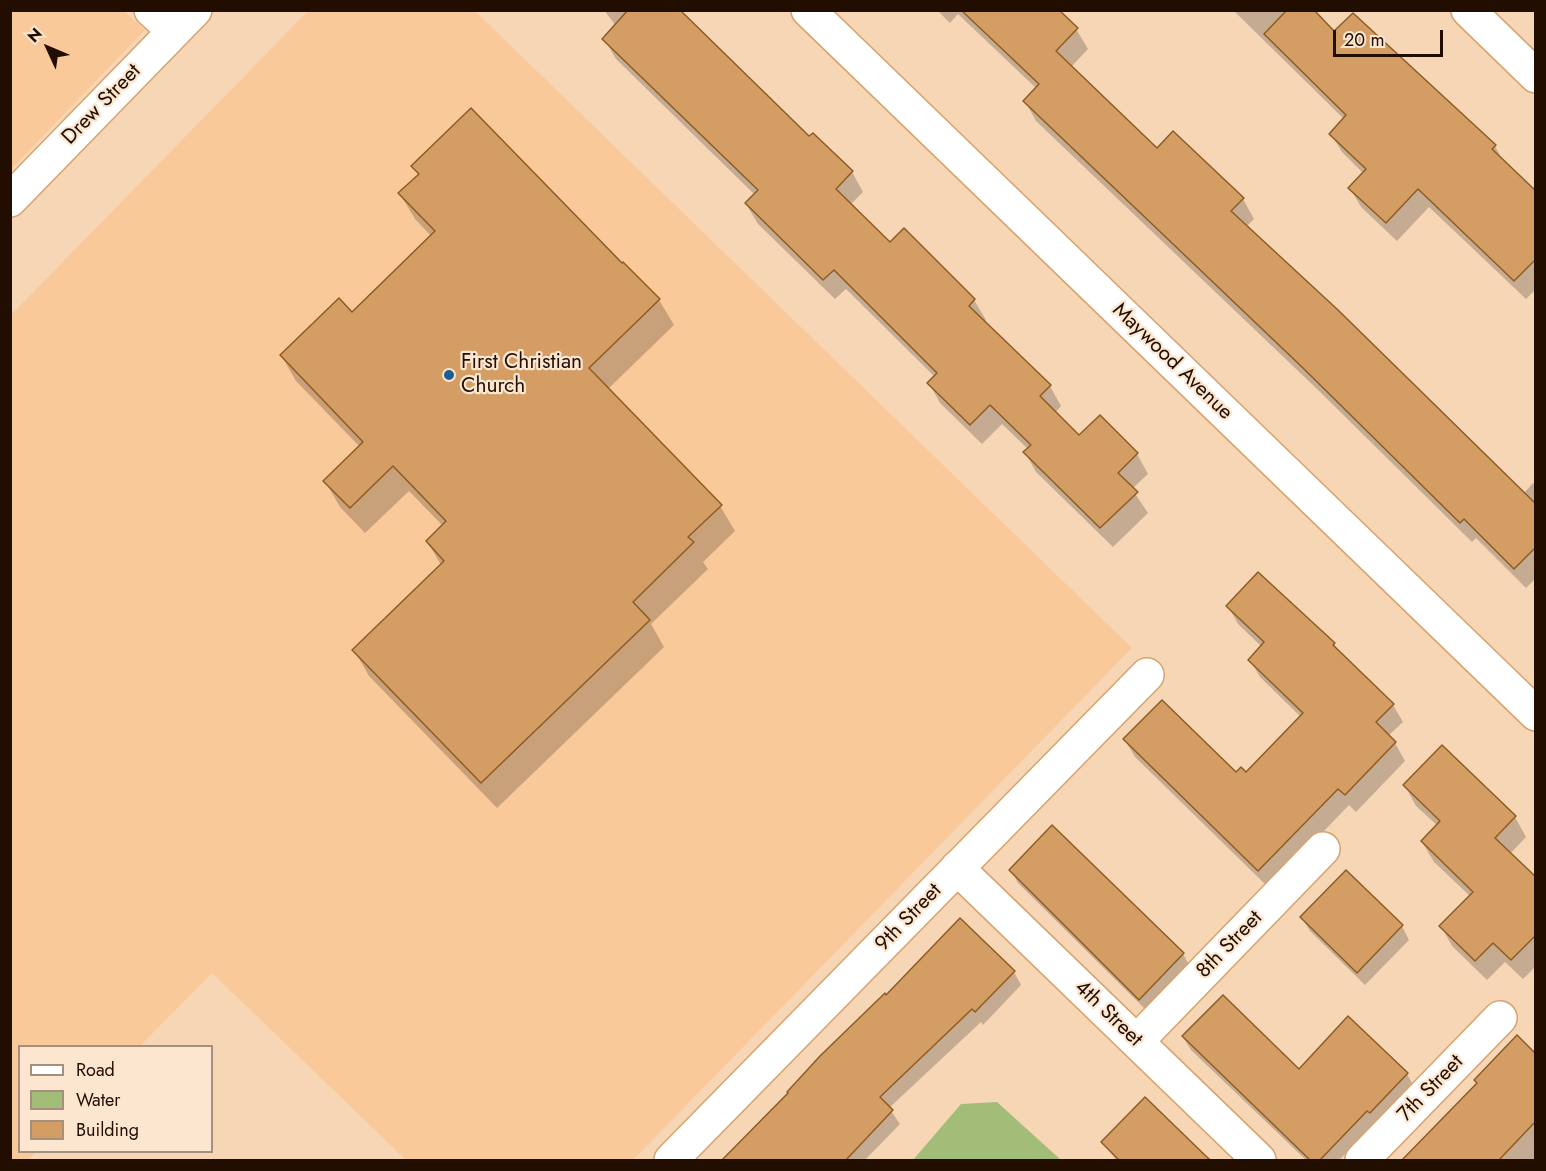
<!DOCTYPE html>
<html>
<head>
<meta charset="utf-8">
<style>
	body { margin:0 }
	#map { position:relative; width:1546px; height:1171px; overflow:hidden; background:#f7d6b6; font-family:Jost,sans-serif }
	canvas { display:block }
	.frame { position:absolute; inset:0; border:12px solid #210e00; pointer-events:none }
	.legend { position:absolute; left:18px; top:1045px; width:195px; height:108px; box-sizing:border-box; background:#fce6d0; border:2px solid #a4907d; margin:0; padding:8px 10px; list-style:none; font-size:18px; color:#210e00 }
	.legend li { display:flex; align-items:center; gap:12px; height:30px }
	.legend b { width:30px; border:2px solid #a4907d }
	.north { position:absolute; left:18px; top:18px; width:60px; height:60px; -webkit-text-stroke:4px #fce6d0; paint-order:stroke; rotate:314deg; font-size:16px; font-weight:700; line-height:24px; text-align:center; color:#210e00 }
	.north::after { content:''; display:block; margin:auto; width:21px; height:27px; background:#210e00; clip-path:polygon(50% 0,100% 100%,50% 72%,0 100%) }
	.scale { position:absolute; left:1333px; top:30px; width:110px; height:27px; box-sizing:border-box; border:3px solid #210e00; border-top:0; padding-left:8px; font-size:18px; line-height:21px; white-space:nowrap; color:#210e00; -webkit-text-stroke:4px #fce6d0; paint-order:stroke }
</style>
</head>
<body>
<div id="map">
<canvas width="1546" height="1171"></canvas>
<div class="frame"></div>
<ul class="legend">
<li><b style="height:8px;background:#fff"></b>Road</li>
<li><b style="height:16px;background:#a1bd78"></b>Water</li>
<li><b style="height:16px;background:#d39d63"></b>Building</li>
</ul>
<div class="north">N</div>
<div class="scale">20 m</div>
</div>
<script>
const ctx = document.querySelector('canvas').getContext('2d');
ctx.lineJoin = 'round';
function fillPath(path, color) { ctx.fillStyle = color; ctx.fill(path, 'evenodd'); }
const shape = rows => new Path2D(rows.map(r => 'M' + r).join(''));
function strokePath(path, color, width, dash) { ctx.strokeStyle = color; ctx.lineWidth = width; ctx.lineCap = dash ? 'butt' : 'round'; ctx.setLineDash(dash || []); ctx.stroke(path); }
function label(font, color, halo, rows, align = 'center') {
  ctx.font = font + ' Jost,sans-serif'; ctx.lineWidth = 4.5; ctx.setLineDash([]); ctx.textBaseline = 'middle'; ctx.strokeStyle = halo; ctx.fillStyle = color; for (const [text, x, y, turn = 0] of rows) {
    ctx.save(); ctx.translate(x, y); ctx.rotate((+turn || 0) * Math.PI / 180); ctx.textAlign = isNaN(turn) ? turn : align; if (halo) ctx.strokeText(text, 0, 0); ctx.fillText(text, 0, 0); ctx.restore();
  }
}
const built = shape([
	[11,10,124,11,145,30,11,169],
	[308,11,475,11,1132,648,633,1160,406,1160,212,973,140,1046,20,1046,20,1152,36,1152,28,1160,11,1160,10,316]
]);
const water = shape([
	[997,1102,1061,1160,913,1160,961,1104]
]);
const shadow = shape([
	[604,10,677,10,809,139,813,135,852,172,863,192,850,205,890,244,974,300,986,320,984,322,1050,386,1061,406,1055,413,1079,437,1137,454,1148,474,1132,489,1148,513,1113,547,1036,472,1025,452,1028,449,1002,424,982,444,940,403,929,383,935,377,846,289,835,299,758,224,746,204,755,195,616,59,604,39,616,26],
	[937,10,1057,10,1076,29,1088,49,1071,67,1157,150,1243,199,1254,219,1246,227,1523,494,1533,483,1536,486,1536,578,1526,588,1476,538,1472,542,1316,388,1036,121,1025,101,1037,89,958,14,950,23],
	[1233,10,1312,10,1334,33,1495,146,1504,163,1536,193,1536,289,1526,299,1429,207,1397,241,1361,207,1350,188,1364,174,1342,152,1331,134,1344,119],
	[413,166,622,265,659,300,674,325,608,389,720,506,735,531,703,562,708,569,651,624,664,647,497,808,369,676,354,650,441,565,427,541,443,526,409,491,365,533,340,507,325,481,360,447,296,381,281,355,352,314,432,237,415,219,400,194,419,176],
	[1259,574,1334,644,1339,653,1393,705,1403,722,1388,736,1395,743,1405,761,1356,812,1349,805,1269,888,1135,757,1125,740,1236,775,1246,774,1301,717,1260,677,1250,660,1262,647,1238,624,1228,606],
	[1405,786,1515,817,1526,837,1510,854,1536,879,1536,966,1523,979,1505,962,1487,980,1452,946,1441,926,1470,896,1434,862,1422,842,1438,826,1416,806],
	[1052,828,1183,954,1191,968,1148,1012,1018,883,1011,870],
	[1302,918,1402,926,1409,940,1365,985,1310,931],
	[1014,972,1021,985,983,1025,981,1022,889,1108,900,1124,865,1160,736,1160],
	[1183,1037,1299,1071,1407,1074,1414,1087,1339,1160,1306,1160,1191,1050],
	[1536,1056,1536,1160,1405,1160,1478,1084],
	[1103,1142,1204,1156,1205,1155,1212,1160,1116,1160]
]);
const building = shape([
	[628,10,680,10,809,136,813,133,853,171,836,189,890,242,904,228,975,299,969,306,1051,385,1040,396,1079,435,1100,415,1138,453,1118,473,1138,492,1100,528,1023,452,1031,445,990,405,970,425,927,383,937,373,834,270,823,280,745,203,758,190,602,39,628,10],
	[961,10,1059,10,1078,28,1056,51,1157,148,1173,131,1244,198,1231,211,1338,310,1536,504,1536,547,1514,569,1464,519,1460,523,1303,368,1023,101,1039,84,961,10],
	[1287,10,1314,10,1334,31,1353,13,1496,145,1492,149,1536,191,1536,259,1514,281,1418,189,1386,223,1348,188,1366,169,1329,134,1346,115,1264,34,1287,10],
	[471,108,622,263,623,262,660,299,589,368,722,505,688,537,694,542,633,602,650,620,481,783,352,650,444,561,426,541,446,521,393,466,350,508,323,481,363,442,280,355,339,298,352,312,435,231,398,193,419,174,411,166,471,108],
	[1258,572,1335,643,1333,645,1394,704,1376,722,1396,742,1345,795,1338,789,1258,871,1123,739,1162,700,1236,772,1241,767,1246,772,1303,713,1248,660,1264,642,1226,606,1258,572],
	[1442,745,1516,816,1495,838,1536,877,1536,935,1511,960,1493,943,1475,961,1439,926,1473,892,1421,841,1440,821,1403,785,1442,745],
	[1052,825,1184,953,1139,1000,1009,870,1052,825],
	[1346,870,1403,925,1357,973,1300,917,1346,870],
	[960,918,1015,971,975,1012,972,1009,880,1097,893,1110,845,1161,721,1161,788,1093,787,1092,820,1056,885,993,886,995,960,918],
	[1223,995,1299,1069,1348,1016,1408,1073,1370,1113,1367,1111,1319,1161,1311,1161,1182,1036,1223,995],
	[1517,1035,1536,1054,1536,1121,1498,1161,1401,1161,1477,1083,1474,1080,1517,1035],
	[1145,1097,1211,1161,1120,1161,1101,1142,1145,1097]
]);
const minor = shape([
	[151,10,174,31],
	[808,10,1536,714],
	[1468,10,1536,76],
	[957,868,1259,1160],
	[1137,1041,1323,849],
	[671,1160,1147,675],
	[1362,1160,1500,1018]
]);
const secondary = shape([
	[10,200,195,10]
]);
const markers = [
	[449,375,6,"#1b6095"]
];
const streetNames = [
	["Drew Street",102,105,-46],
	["Maywood Avenue",1172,362,44],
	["9th Street",909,918,-46],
	["8th Street",1230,945,-46],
	["4th Street",1108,1014,44],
	["7th Street",1431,1089,-46]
];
const poiNames = [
	["First Christian",461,363],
	["Church",461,387]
];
fillPath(built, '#fac999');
fillPath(water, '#a1bd78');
fillPath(shadow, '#0003');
fillPath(building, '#d39d63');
strokePath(building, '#8d5c24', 1.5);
strokePath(minor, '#d7a26b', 36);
strokePath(secondary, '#d7a26b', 36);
strokePath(minor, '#fff', 33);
strokePath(secondary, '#fff', 33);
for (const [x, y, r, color] of markers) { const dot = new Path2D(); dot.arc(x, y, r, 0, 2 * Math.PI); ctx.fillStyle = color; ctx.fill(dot); strokePath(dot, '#fce6d0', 2); }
label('21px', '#210e00', '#fce6d0', streetNames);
label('21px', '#210e00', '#fce6d0', poiNames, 'left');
</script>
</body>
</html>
